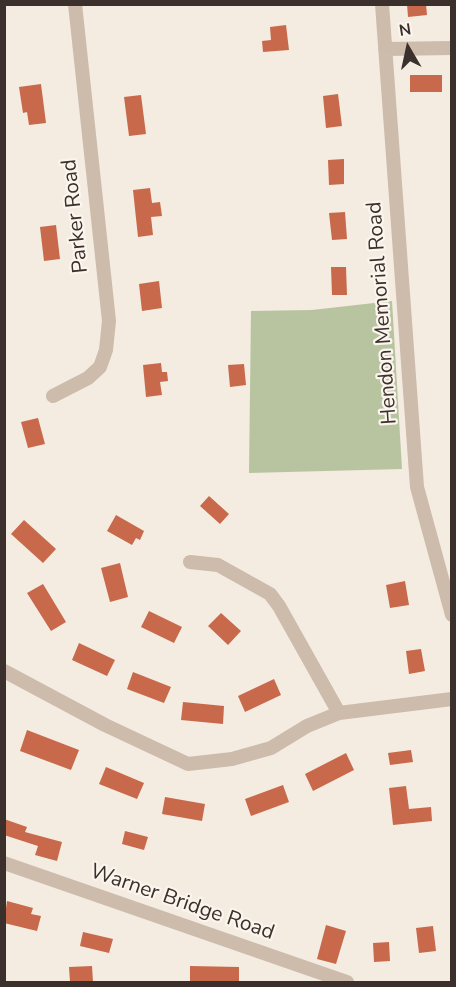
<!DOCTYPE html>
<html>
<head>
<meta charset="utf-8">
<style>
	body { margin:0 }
	#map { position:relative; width:456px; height:987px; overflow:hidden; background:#f4ebe1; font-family:"Nunito Sans",sans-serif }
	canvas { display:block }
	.frame { position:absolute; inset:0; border:6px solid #3b302b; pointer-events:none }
	.north { position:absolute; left:378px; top:18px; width:60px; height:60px; -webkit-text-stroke:4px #fbf5ee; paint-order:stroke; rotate:351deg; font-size:16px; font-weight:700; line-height:24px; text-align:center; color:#3b302b }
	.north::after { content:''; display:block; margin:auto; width:21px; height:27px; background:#3b302b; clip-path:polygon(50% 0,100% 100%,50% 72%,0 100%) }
</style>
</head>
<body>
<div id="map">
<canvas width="456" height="987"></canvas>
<div class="frame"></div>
<div class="north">N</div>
</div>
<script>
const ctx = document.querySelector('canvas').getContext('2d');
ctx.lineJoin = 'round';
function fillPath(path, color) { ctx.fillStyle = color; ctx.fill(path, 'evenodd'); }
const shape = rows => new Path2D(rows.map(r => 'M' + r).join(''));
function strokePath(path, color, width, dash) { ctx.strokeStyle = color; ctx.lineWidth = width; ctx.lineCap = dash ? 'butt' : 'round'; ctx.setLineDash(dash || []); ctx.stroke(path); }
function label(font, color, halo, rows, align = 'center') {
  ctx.font = font + ' "Nunito Sans",sans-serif'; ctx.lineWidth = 4.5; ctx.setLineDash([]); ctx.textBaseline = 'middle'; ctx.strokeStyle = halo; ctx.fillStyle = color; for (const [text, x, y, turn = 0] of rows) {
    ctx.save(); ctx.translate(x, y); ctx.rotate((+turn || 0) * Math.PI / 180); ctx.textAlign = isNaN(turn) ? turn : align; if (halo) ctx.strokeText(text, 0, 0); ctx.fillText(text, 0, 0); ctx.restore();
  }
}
const green = shape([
	[392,301,402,469,249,473,251,311,312,310]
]);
const building = shape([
	[407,4,426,4,427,15,408,17],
	[286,25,289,50,263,52,262,41,271,40,270,27],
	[410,75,442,75,442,92,410,92],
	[41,84,46,123,29,125,27,112,23,113,19,87],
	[338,94,342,126,326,128,323,96],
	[141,95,146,134,129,136,124,97],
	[344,159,344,184,329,185,328,160],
	[150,188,152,203,160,202,162,216,151,217,153,235,138,237,133,190],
	[345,212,347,239,332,240,329,213],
	[56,225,60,259,44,261,40,227],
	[331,267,346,267,347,295,332,295],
	[159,281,162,308,142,311,139,284],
	[161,363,162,372,167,372,168,381,160,382,162,395,146,397,143,365],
	[244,364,246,385,230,387,228,365],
	[38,418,45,444,28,448,21,422],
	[209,496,229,514,220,524,200,506],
	[116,515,144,531,140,540,136,538,132,545,107,531],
	[24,520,56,549,43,563,11,534],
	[120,563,128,597,110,602,101,568],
	[405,581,409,605,390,608,386,585],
	[43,584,66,622,51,631,27,593],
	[149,611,182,627,174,643,141,627],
	[221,613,241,631,228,645,208,626],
	[79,643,115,660,107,676,72,660],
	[421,649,425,671,409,674,406,651],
	[133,672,171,687,164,703,127,689],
	[274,679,281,695,245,712,238,696],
	[183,702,224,706,223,724,181,720],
	[27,730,79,750,71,770,20,751],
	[411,750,413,762,390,765,388,753],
	[346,753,354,770,313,791,305,774],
	[106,767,144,783,137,799,99,784],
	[283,785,289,802,251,816,245,799],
	[406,786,409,809,431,807,432,821,393,825,389,788],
	[165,797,205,804,202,821,162,814],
	[4,819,27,827,25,832,62,842,57,861,35,855,38,846,4,835],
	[125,831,148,837,144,850,122,844],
	[7,901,33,908,31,914,41,916,37,931,4,923],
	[326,925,346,931,336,964,317,959],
	[433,926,436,951,419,953,416,928],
	[83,932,113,939,109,953,80,946],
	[389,942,390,961,374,962,373,943],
	[92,966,93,982,70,982,69,967],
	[190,966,239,967,239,982,190,982]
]);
const street = shape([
	[382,4,417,487,452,615],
	[385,49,452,48],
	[53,396,88,378,100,367,106,350,109,321,75,4],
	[190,562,218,565,270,594,279,606,339,713],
	[4,671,105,725,188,764,232,759,271,748,307,726,339,713,452,699],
	[4,863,347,982]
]);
const streetNames = [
	["Parker Road",76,216,-96],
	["Hendon Memorial Road",383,313,-94],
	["Warner Bridge Road",182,903,19]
];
fillPath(green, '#b8c4a0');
fillPath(building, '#c8694b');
strokePath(street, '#cdbbac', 14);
label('21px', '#3b302b', '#fbf5ee', streetNames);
</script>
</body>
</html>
